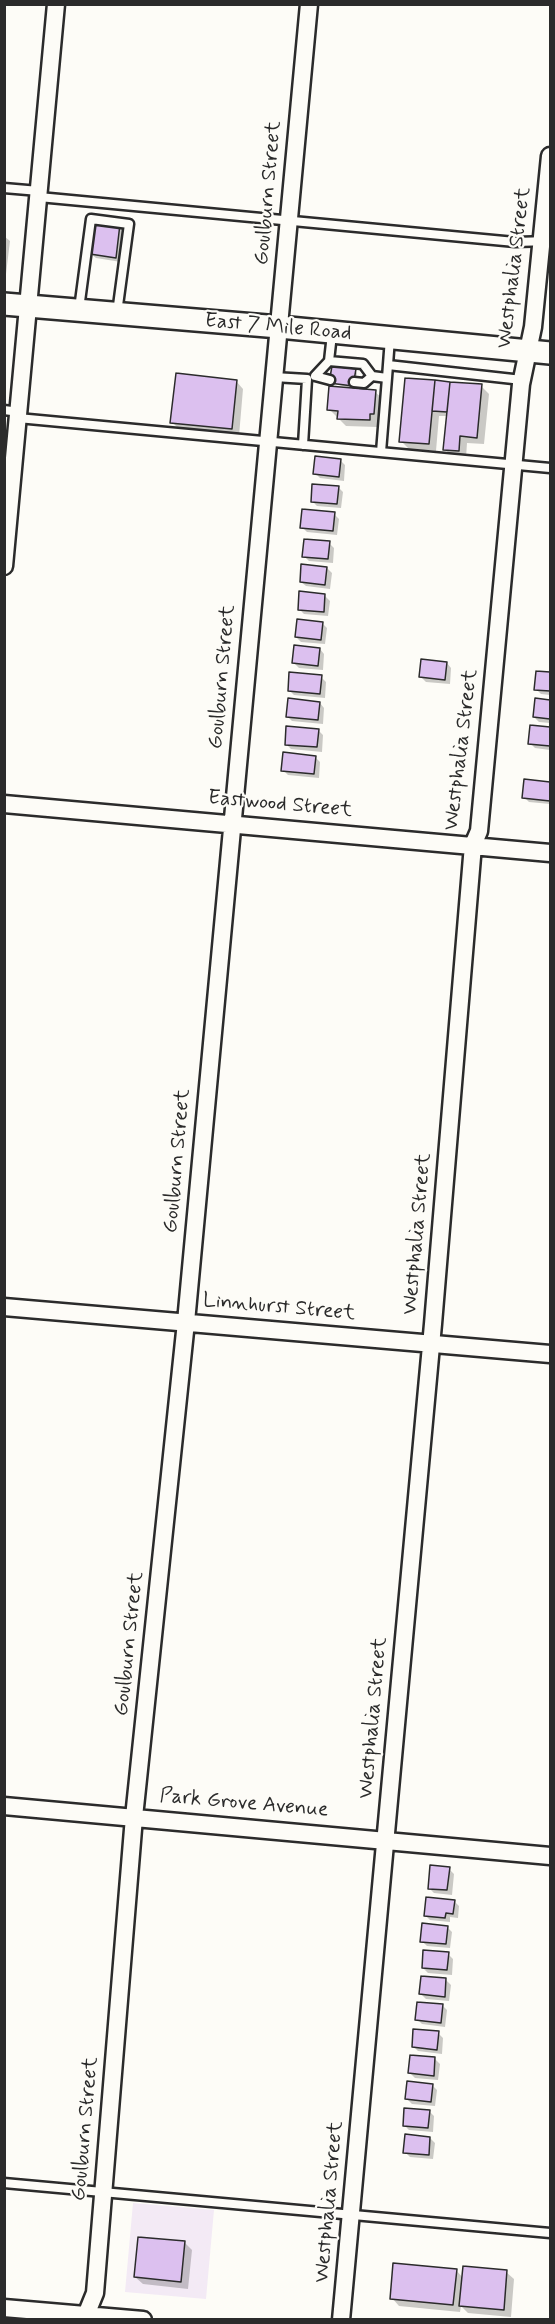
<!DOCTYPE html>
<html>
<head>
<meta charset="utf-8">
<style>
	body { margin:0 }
	#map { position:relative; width:555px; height:2324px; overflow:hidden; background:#fdfcf7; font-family:Mynerve,sans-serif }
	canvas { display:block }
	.frame { position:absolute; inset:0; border:6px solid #2b2b2b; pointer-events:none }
</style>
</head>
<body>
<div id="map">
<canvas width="555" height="2324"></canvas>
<div class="frame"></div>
</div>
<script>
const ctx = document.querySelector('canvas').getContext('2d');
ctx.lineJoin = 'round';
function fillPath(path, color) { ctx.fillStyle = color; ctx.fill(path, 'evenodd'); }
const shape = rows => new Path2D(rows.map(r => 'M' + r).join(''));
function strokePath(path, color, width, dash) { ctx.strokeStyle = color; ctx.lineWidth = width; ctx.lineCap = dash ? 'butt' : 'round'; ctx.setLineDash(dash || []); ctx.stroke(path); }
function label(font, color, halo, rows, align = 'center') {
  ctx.font = font + ' Mynerve,sans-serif'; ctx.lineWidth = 4.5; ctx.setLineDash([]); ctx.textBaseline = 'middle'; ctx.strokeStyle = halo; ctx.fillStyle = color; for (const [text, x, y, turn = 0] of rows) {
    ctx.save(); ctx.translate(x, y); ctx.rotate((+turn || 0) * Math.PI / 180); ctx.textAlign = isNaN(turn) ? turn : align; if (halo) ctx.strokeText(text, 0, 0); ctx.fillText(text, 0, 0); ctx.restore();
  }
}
const built = shape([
	[133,2203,214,2210,206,2299,125,2292]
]);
const shadow = shape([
	[119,226,124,231,121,262,96,258,91,254],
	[4,236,10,241,6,274,4,274],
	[355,371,357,373,355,390,375,392,383,399,381,421,377,421,377,427,346,426,329,409,347,387,331,383],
	[406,379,481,386,489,394,484,444,467,443,466,458,452,457,445,449,448,416,439,416,436,451,409,449,401,441],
	[236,381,243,389,239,436,180,430,172,422],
	[340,460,345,465,344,481,320,478,315,473],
	[338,487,343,492,341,508,317,506,312,501],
	[334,514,339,519,337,535,307,532,302,527],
	[329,543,334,548,333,563,309,561,304,556],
	[327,568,332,573,330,589,306,586,301,582],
	[325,596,330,601,328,616,304,614,299,609],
	[322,623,327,628,325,644,301,642,296,637],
	[320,649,324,654,323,670,299,668,294,663],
	[447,663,451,668,450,684,426,682,421,677],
	[537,673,550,674,550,695,541,694,536,689],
	[321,677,326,682,325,698,294,695,289,690],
	[536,700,550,702,550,723,539,722,534,717],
	[320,703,324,708,323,724,292,721,287,716],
	[531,727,550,729,550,750,535,748,530,743],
	[318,730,323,735,322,752,291,749,286,744],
	[315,757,320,762,319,778,288,775,283,770],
	[526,781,550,784,550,804,529,802,524,797],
	[449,1869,454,1874,452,1895,434,1893,429,1888],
	[454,1901,459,1906,458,1918,450,1917,450,1922,430,1920,425,1915],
	[447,1927,452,1932,450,1948,427,1946,422,1941],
	[448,1954,453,1959,452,1975,428,1973,423,1968],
	[446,1980,451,1985,449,2001,426,1999,421,1994],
	[442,2005,447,2010,445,2027,422,2024,417,2019],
	[438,2033,443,2038,442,2054,418,2051,413,2046],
	[435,2059,440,2064,438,2080,415,2078,410,2073],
	[432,2085,437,2090,435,2106,412,2104,407,2099],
	[429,2111,434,2116,433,2132,409,2130,404,2125],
	[430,2138,435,2143,433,2159,410,2157,405,2152],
	[184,2242,192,2250,188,2289,143,2284,135,2277],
	[456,2270,463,2278,506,2272,514,2279,511,2317,468,2313,461,2306,460,2312,399,2306,392,2298]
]);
const building = shape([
	[94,221,120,224,116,258,90,254,94,221],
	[332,366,356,369,353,386,329,383,332,366],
	[176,373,237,380,232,429,170,423,176,373],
	[405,378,435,380,429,444,399,442,405,378],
	[435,380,450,382,447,412,432,411,435,380],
	[450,382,482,384,477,438,460,436,459,451,443,450,450,382],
	[329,386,376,390,374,414,370,414,370,420,337,419,338,411,327,410,329,386],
	[315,456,341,459,339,477,313,474,315,456],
	[312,484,339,486,337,504,311,502,312,484],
	[302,509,335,512,333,531,300,528,302,509],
	[304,539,330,541,328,559,302,557,304,539],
	[301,564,327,567,325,585,300,582,301,564],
	[299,591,325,594,324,612,298,610,299,591],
	[297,619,323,622,321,640,295,637,297,619],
	[294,645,320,648,318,666,292,663,294,645],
	[421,659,447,662,445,680,419,677,421,659],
	[536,671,550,672,550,691,534,690,536,671],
	[289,672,322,675,320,694,288,691,289,672],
	[288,698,320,702,318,720,286,717,288,698],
	[535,698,550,700,550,719,533,717,535,698],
	[530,725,550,727,550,746,528,744,530,725],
	[286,726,319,729,317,747,285,745,286,726],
	[283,752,316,756,314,774,281,771,283,752],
	[524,779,550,782,550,801,522,798,524,779],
	[430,1865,450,1867,447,1890,428,1889,430,1865],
	[426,1897,455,1900,453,1914,446,1913,445,1918,424,1916,426,1897],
	[422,1923,448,1926,446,1944,420,1942,422,1923],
	[423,1950,449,1952,447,1970,422,1968,423,1950],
	[421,1976,446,1978,445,1997,419,1994,421,1976],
	[417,2002,443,2004,441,2023,415,2020,417,2002],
	[413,2029,439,2031,437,2050,412,2047,413,2029],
	[410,2055,435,2057,434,2076,408,2073,410,2055],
	[407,2081,433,2084,431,2102,405,2099,407,2081],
	[404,2108,430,2110,428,2128,403,2126,404,2108],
	[405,2134,430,2137,429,2155,403,2153,405,2134],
	[138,2237,185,2241,181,2282,134,2277,138,2237],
	[393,2263,457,2269,453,2305,390,2299,393,2263],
	[463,2266,507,2270,504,2310,459,2306,463,2266]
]);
const service = shape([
	[4,188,39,191],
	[39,197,515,242,550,241],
	[79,309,91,219,129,224,117,313],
	[329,361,363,364,372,376,364,383,354,382],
	[388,365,522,380],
	[372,376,387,378,390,338],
	[274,377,307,379,303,445],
	[330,380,315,376,329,361,332,334],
	[4,410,19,412],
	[18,418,550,468],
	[381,452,387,378],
	[4,2183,550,2233]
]);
const minor = shape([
	[4,566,56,4],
	[4,804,550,853],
	[4,1307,550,1354],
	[4,1806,550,1856],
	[4,2308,143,2320],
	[84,2320,95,2293,134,1817,186,1322,309,4],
	[341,2320,433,1324,473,845,479,831,521,384,533,327,550,156]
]);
const tertiary = shape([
	[4,304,279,327,550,353]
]);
const streetNames = [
	["Goulburn Street",269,193,-85],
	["Westphalia Street",515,268,-83],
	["East 7 Mile Road",278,328,5],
	["Goulburn Street",223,677,-85],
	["Westphalia Street",462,750,-83],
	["Eastwood Street",280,805,5],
	["Goulburn Street",178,1161,-85],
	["Westphalia Street",418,1234,-85],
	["Linnhurst Street",279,1308,5],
	["Goulburn Street",130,1644,-84],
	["Westphalia Street",374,1718,-85],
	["Park Grove Avenue",244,1804,5],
	["Goulburn Street",86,2129,-85],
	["Westphalia Street",330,2202,-85]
];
fillPath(built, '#f3eaf5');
fillPath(shadow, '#0003');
fillPath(building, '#dcc0ef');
strokePath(building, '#2b2b2b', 1.5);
strokePath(service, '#2b2b2b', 13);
strokePath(minor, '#2b2b2b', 21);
strokePath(tertiary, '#2b2b2b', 26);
strokePath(service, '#fdfcf7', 8);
strokePath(minor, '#fdfcf7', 16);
strokePath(tertiary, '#fdfcf7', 21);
label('21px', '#2b2b2b', '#fdfcf7', streetNames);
</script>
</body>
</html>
